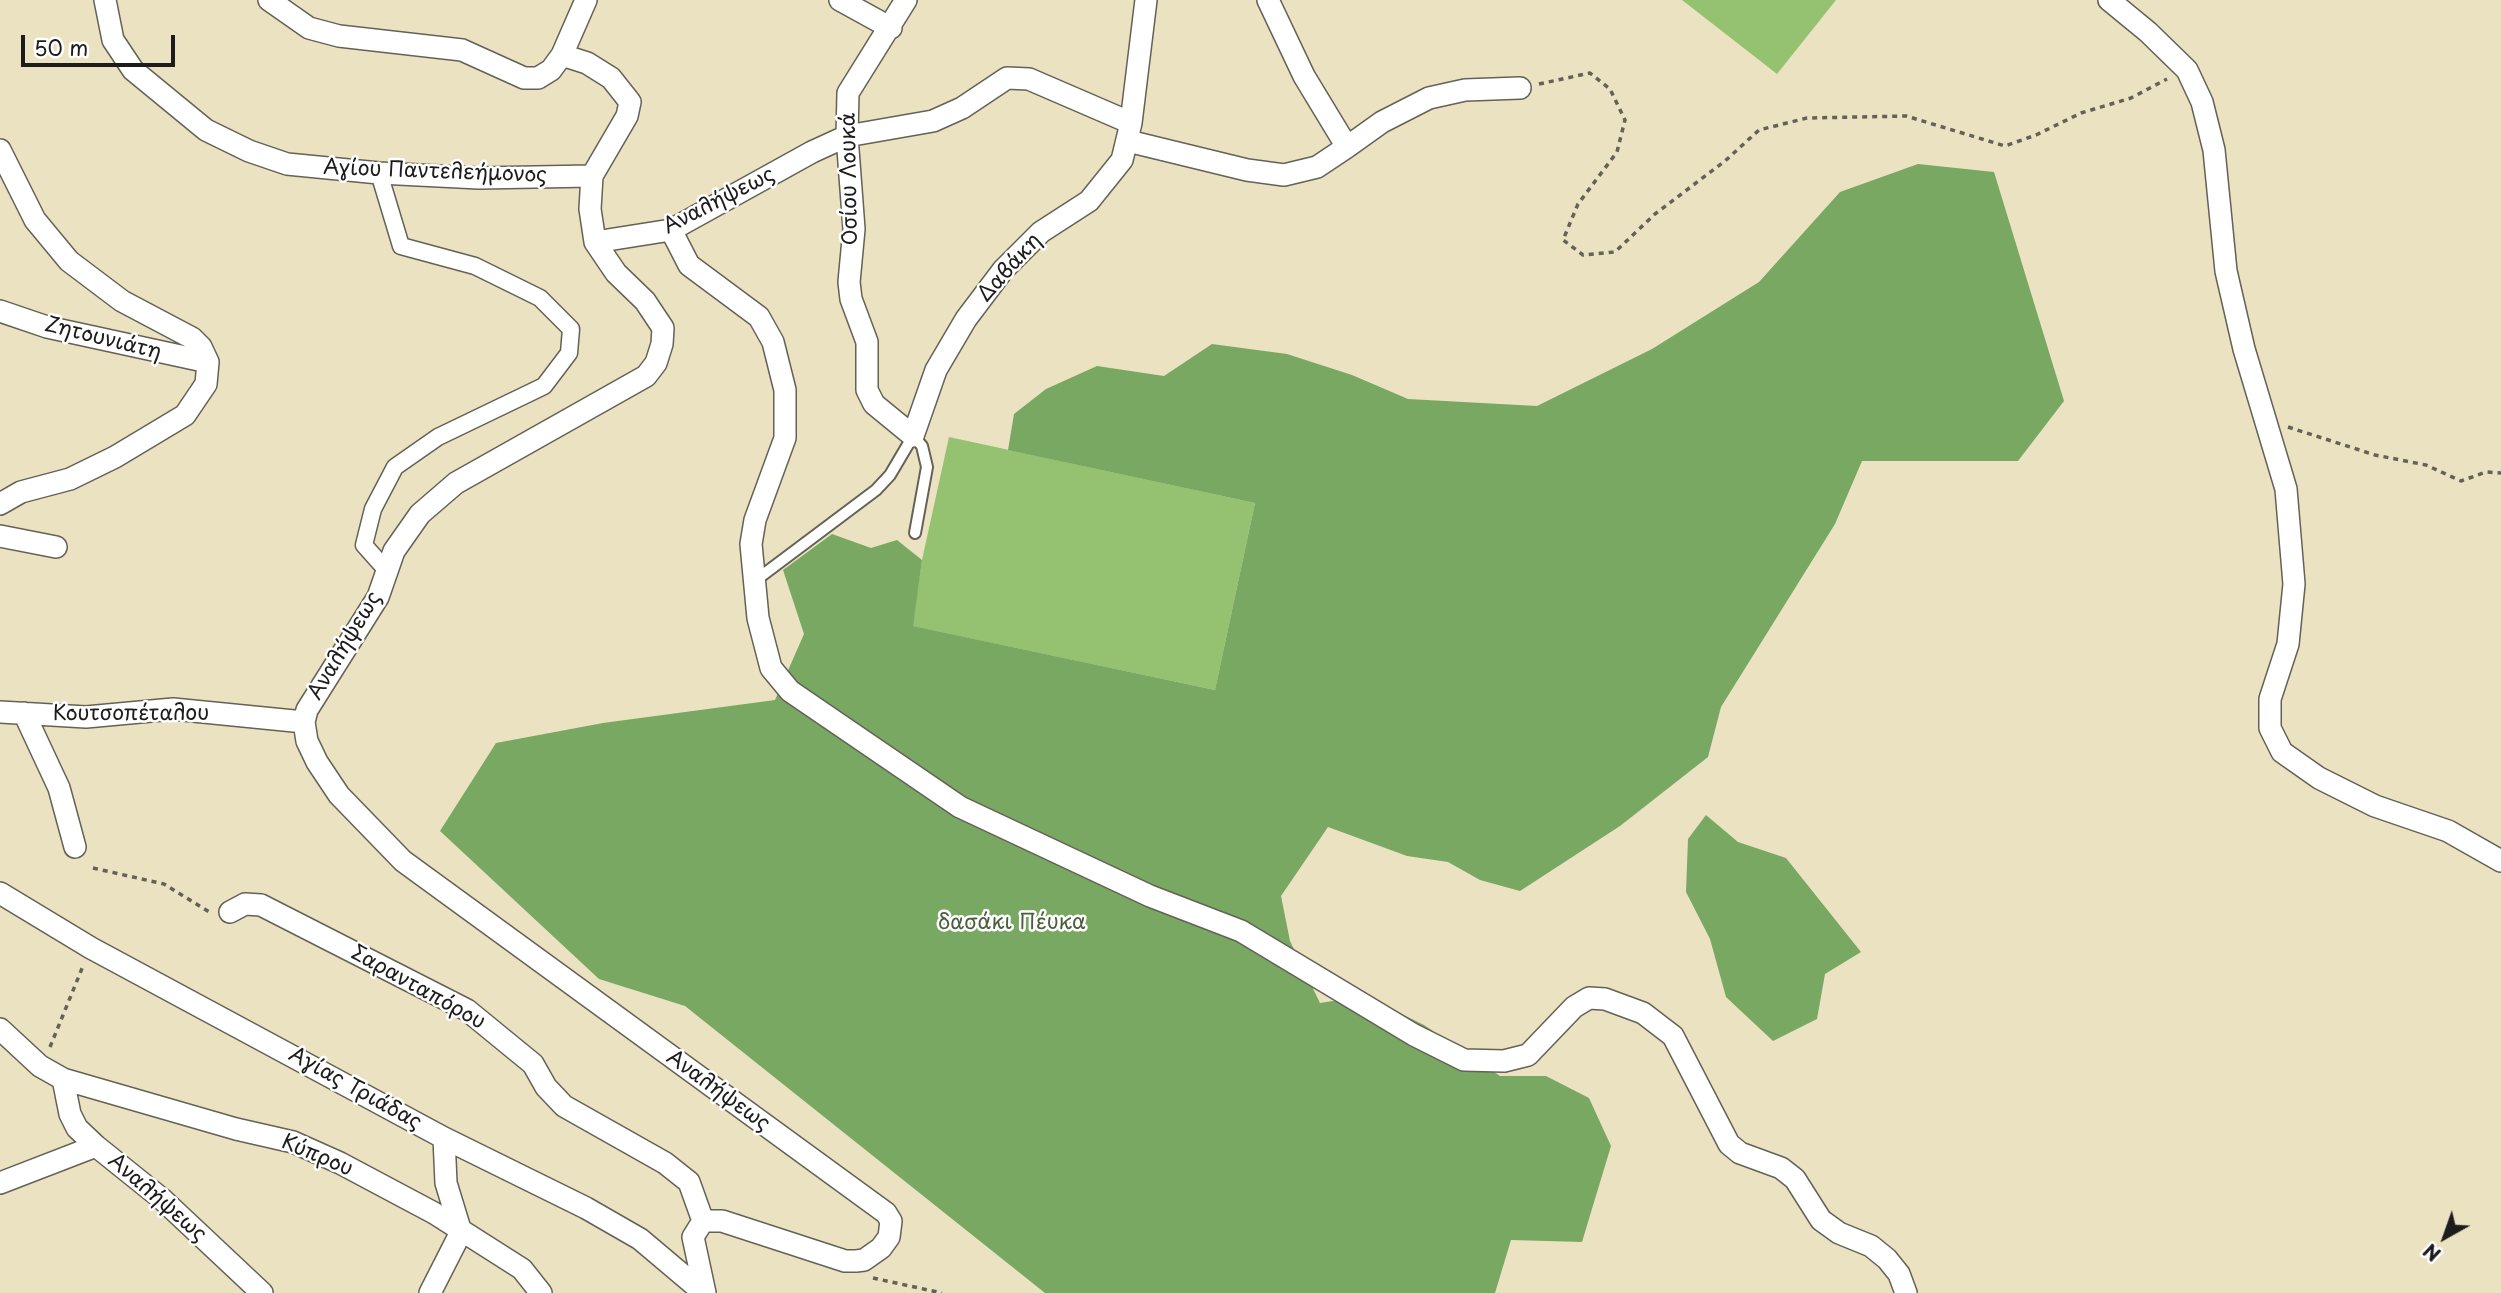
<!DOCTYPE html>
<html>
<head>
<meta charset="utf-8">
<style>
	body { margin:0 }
	#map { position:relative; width:2501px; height:1293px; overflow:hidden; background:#ebe2c1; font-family:"Playpen Sans",sans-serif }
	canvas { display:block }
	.north { position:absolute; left:2410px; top:1202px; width:70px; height:70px; -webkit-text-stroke:5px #fff; paint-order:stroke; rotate:220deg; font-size:19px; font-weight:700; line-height:28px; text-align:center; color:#1c1c1c }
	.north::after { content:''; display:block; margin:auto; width:24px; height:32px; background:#1c1c1c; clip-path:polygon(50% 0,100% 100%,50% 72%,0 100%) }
	.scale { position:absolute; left:21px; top:35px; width:154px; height:32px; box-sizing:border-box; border:4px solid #1c1c1c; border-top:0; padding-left:9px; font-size:21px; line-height:24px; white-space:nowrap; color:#1c1c1c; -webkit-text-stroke:5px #fff; paint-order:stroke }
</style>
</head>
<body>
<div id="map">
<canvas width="2501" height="1293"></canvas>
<div class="north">N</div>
<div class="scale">50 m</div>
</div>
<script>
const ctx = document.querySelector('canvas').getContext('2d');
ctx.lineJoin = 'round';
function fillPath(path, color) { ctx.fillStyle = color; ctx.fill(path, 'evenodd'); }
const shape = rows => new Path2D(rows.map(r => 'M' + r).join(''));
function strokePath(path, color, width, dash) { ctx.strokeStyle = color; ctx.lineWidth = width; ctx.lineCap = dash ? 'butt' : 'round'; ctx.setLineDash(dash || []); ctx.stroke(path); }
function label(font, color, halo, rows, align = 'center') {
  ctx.font = font + ' "Playpen Sans",sans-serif'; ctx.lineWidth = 5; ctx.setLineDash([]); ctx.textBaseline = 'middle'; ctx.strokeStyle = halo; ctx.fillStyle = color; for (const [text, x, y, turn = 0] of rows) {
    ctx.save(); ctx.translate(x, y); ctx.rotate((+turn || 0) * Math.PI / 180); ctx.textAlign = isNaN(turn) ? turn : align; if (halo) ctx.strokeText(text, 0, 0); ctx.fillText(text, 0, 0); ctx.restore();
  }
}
const green = shape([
	[1682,0,1836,0,1777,74],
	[949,437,1255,503,1215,690,912,626,922,560]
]);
const forest = shape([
	[1918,164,1994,172,2064,401,2018,461,1862,461,1835,524,1721,707,1708,757,1620,826,1520,891,1480,880,1448,862,1407,856,1328,827,1281,896,1290,941,1320,1003,1365,996,1424,1025,1500,1076,1546,1076,1589,1098,1611,1146,1582,1242,1511,1240,1495,1293,1045,1293,685,1006,599,979,440,831,496,743,603,723,775,700,804,634,783,570,832,534,871,548,897,540,922,560,913,626,1215,690,1255,503,1008,450,1014,414,1046,389,1097,366,1164,376,1212,344,1287,354,1352,375,1408,399,1537,406,1652,349,1759,282,1840,192],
	[1706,815,1738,842,1786,858,1861,952,1825,974,1817,1019,1773,1041,1726,997,1710,939,1686,892,1688,839]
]);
const path = shape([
	[1539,84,1590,73,1610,89,1625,120,1617,152,1578,204,1563,240,1583,255,1615,252,1655,214,1725,161,1759,130,1807,118,1906,116,2005,146,2036,135,2081,113,2131,98,2167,79],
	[2288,427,2375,455,2426,465,2461,481,2486,472,2501,473],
	[93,868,164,884,211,913],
	[50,1047,83,966],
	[873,1278,942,1293]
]);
const service = shape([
	[756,580,876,490,890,475,913,436,922,446,927,467,915,533]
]);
const pedestrian = shape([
	[379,173,401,246,475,266,540,298,571,329,569,353,544,386,438,437,395,467,373,509,364,545,388,572]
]);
const minor = shape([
	[105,0,113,40,133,70,206,130,249,151,287,164,379,173,479,178,592,176],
	[269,0,309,28,339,36,462,50,524,78,538,78,551,70,562,55,586,0],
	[840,0,891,28],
	[906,0,848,93,847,136,854,229,849,282,851,299,867,342,867,390,874,404,913,436,936,370,966,319,1003,270,1041,232,1089,201,1122,160,1131,123,1146,0],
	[2109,0,2148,32,2187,70,2202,102,2214,150,2226,271,2244,349,2286,489,2294,584,2288,644,2270,699,2270,728,2282,752,2319,778,2375,806,2448,831,2501,861],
	[562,55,587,63,611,78,630,102,627,116,592,176,590,209,595,242],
	[1128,141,1247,170,1284,175,1317,167,1347,147,1304,76,1268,0],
	[1347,147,1382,122,1429,98,1465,90,1520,88],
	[0,150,35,220,69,261,122,301,192,338,201,347,208,362,206,384,185,415,115,457,70,479,21,492,0,504],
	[671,230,689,265,759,317,773,342,785,390,785,438,755,520,751,544,758,618,771,668,790,691,960,807,1150,896,1241,931,1414,1035,1464,1060,1504,1061,1528,1055,1574,1007,1589,998,1605,999,1643,1013,1673,1036,1729,1144,1740,1153,1781,1168,1795,1179,1821,1220,1839,1233,1871,1246,1887,1259,1899,1274,1906,1293],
	[0,311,47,327,208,362],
	[0,536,56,547],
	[0,712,86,717,173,709,304,722],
	[24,713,59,788,75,847],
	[0,893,91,948,444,1138,586,1208,640,1239,704,1293],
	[230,912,245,904,261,905,467,1010,533,1064,546,1087,564,1106,665,1163,689,1182,703,1221],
	[0,1029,40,1066,63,1079,70,1114,77,1128,96,1146],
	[63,1079,236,1129,293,1142,340,1163,434,1213,522,1269,541,1293],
	[0,1183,96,1146,162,1199,262,1293],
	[430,1293,461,1232,446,1183,444,1138],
	[705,1293,693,1237,703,1221,722,1221,845,1261,856,1261,864,1260,881,1248,889,1237,891,1221,886,1213,403,861,339,795,317,762,307,741,304,722,307,710,378,597,394,551,420,514,456,483,646,376,656,363,662,344,663,328,645,301,616,273,595,242,671,230,812,152,847,136,933,121,962,108,1007,78,1029,79,1131,123]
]);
const streetNames = [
	["Αγίου Παντελεήμονος",435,172,2],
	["Οσίου Λουκά",850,179,-91],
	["Αναλήψεως",719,201,-27],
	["Δαβάκη",1010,268,-48],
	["Ζητουνιάτη",103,339,14],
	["Αναλήψεως",345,646,-59],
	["Κουτσοπέταλου",131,714],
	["Σαρανταπόρου",418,988,29],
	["Αγίας Τριάδας",355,1089,29],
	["Αναλήψεως",718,1091,36],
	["Κύπρου",317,1156,23],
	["Αναλήψεως",157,1198,41]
];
const parkNames = [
	["δασάκι Πέυκα",1012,923]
];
fillPath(green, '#95c270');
fillPath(forest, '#78a862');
strokePath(service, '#646156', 14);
strokePath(pedestrian, '#646156', 19);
strokePath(minor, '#646156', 24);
strokePath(path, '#646156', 3.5, [5, 5]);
strokePath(service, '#fff', 10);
strokePath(pedestrian, '#fff', 16);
strokePath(minor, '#fff', 21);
label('21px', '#1c1c1c', '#fff', streetNames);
label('21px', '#4c5e3e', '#fff', parkNames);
</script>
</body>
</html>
